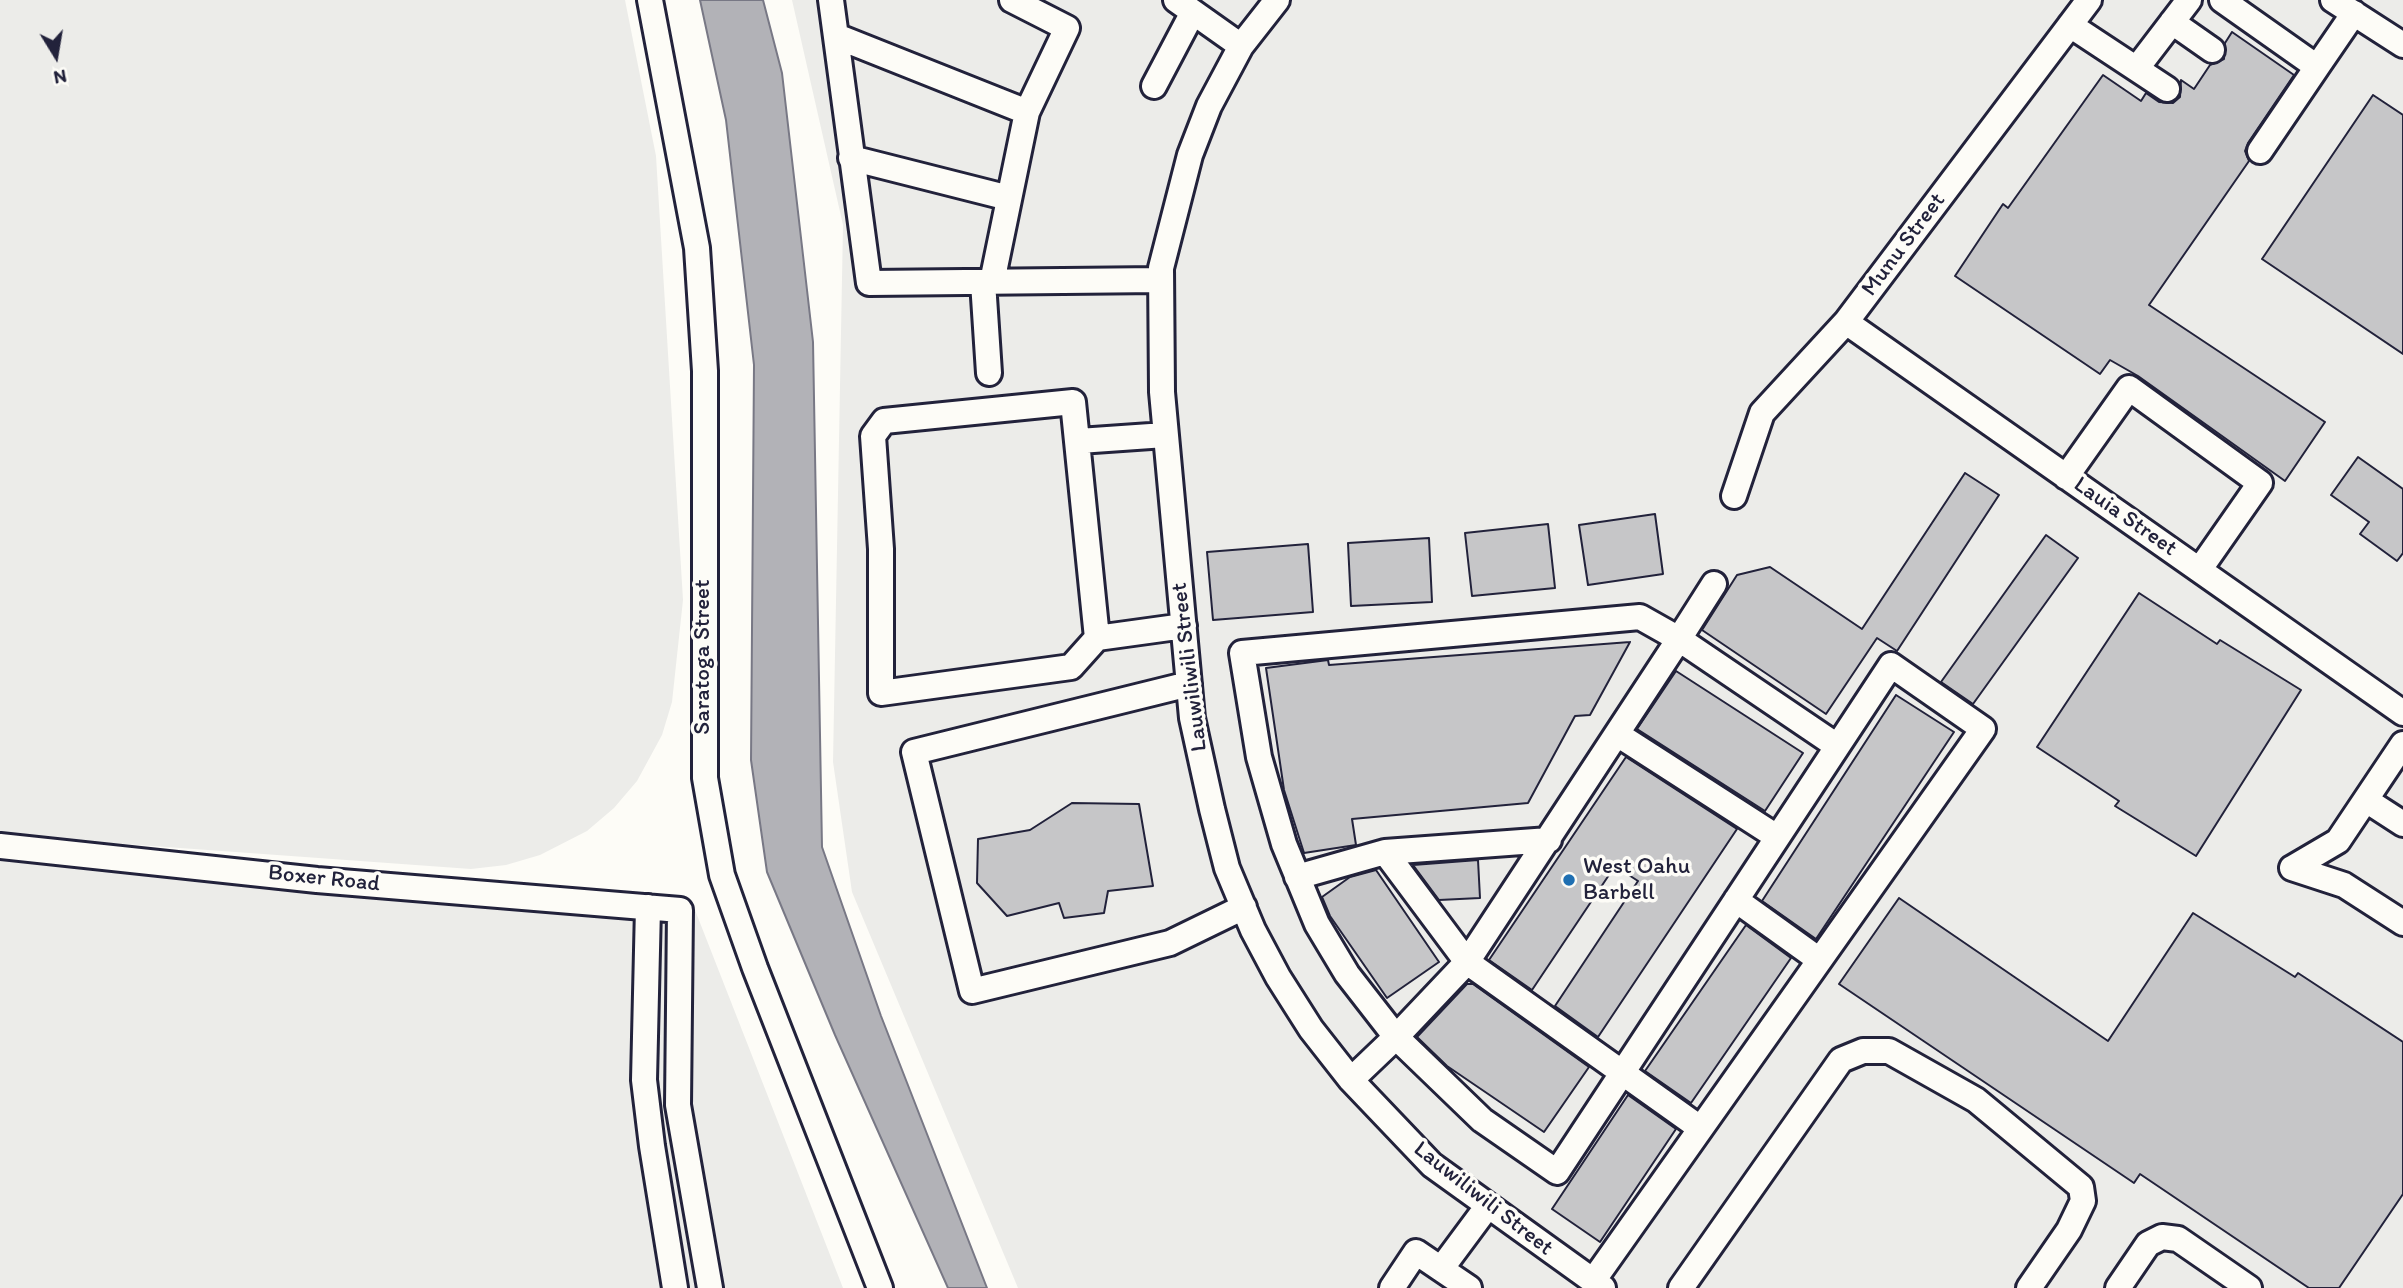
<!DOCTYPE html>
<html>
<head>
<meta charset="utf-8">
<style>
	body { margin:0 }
	#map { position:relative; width:2403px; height:1288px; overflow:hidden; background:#fdfcf7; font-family:Itim,sans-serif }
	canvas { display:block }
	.north { position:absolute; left:21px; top:21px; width:70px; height:70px; -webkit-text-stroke:5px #fdfcf7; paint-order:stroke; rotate:169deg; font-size:19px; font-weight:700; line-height:28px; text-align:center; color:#22223b }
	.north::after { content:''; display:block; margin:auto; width:24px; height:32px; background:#22223b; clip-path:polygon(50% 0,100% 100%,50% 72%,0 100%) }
</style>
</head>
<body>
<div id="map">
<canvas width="2403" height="1288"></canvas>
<div class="north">N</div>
</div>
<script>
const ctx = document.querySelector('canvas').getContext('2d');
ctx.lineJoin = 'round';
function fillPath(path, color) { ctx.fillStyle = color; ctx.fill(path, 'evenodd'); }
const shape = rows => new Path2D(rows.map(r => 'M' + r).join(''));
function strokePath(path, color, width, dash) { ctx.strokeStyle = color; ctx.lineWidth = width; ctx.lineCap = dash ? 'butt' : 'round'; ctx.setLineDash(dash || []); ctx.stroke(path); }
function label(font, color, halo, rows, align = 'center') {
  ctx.font = font + ' Itim,sans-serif'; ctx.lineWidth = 7; ctx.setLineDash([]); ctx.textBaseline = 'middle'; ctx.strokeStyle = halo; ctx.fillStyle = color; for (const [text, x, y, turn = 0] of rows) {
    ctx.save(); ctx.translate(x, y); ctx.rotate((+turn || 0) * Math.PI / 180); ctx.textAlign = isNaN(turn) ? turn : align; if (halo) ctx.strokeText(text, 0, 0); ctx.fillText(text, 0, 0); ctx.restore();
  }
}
const built = shape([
	[0,0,625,0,656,156,683,600,672,702,662,735,637,781,614,808,587,831,540,855,506,865,471,869,0,835],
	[792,0,2403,0,2403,1288,1018,1288,852,892,833,762,843,225],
	[0,850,642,899,669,895,682,898,695,910,843,1288,0,1288]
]);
const water = shape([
	[700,0,763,0,782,73,813,342,822,847,881,1016,987,1288,948,1288,835,1035,767,872,751,760,754,365,726,120,700,0]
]);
const building = shape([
	[2232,32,2294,75,2248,143,2245,151,2249,161,2149,305,2325,422,2285,481,2138,376,2110,360,2100,374,1955,276,2003,204,2008,208,2103,75,2141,101,2146,93,2159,102,2173,103,2180,97,2181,80,2194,89,2210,65,2224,59,2225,43,2232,32],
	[2373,95,2403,115,2403,354,2262,259,2373,95],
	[2358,457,2403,489,2403,553,2397,561,2360,534,2369,522,2331,495,2358,457],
	[1965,473,1999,495,1897,651,1877,638,1826,714,1702,630,1737,575,1770,567,1862,629,1965,473],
	[1655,514,1663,574,1588,585,1579,525,1655,514],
	[1548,524,1555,588,1472,596,1465,533,1548,524],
	[2046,535,2078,558,1973,704,1941,682,2046,535],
	[1429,538,1432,602,1351,606,1348,543,1429,538],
	[1308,544,1313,612,1213,620,1207,552,1308,544],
	[2139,593,2217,644,2220,640,2301,690,2196,856,2115,806,2119,801,2037,747,2139,593],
	[1630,642,1590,715,1575,716,1528,803,1352,819,1356,845,1304,853,1284,790,1266,668,1328,660,1329,665,1630,642],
	[1676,671,1803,753,1765,811,1637,729,1676,671],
	[1896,695,1954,732,1816,939,1762,901,1896,695],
	[1626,757,1737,829,1598,1037,1555,1006,1638,881,1615,866,1532,990,1489,960,1626,757],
	[1072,803,1139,804,1153,886,1108,891,1104,913,1064,918,1059,903,1007,916,977,883,978,839,1030,830,1072,803],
	[1478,860,1480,898,1439,900,1413,865,1478,860],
	[1376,870,1439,962,1387,998,1330,916,1322,897,1350,877,1376,870],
	[1899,898,2108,1041,2193,913,2295,977,2298,973,2403,1042,2403,1194,2339,1288,2309,1288,2140,1174,2134,1183,1839,984,1899,898],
	[1746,925,1791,958,1691,1103,1645,1071,1746,925],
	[1467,984,1473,984,1589,1067,1544,1132,1447,1066,1417,1037,1467,984],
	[1628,1095,1676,1129,1600,1242,1552,1209,1628,1095]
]);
const minor = shape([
	[650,0,697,248,705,371,705,778,722,875,755,968,880,1288],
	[831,0,869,283,1160,280],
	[1012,0,1067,28,1027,112],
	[1176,0,1241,46],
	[1277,0,1241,46,1209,106,1190,155,1161,268,1162,392,1192,718,1212,809,1227,868,1253,930,1278,977,1311,1029,1351,1080,1432,1165,1603,1288],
	[2222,0,2317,67,2260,151],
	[2333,0,2403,45],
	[2172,22,2212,50],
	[2070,25,2167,89],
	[836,36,1027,112,992,282],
	[2317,67,2354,13],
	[2137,68,2189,0],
	[1154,86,1193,12],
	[851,158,1009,198],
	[983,282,989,373],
	[1846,322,2403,713],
	[1079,441,1165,435],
	[2066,477,2129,388,2260,483,2200,569],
	[1734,496,1762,413,1846,322,2089,0],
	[1714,584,1679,639,1640,617,1242,653,1259,757,1284,844,1317,924,1347,974,1396,1037,1467,962,1679,639,1837,746],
	[1097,638,1071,667,881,693,881,549,873,436,884,421,1073,402,1097,638,1184,626],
	[1189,684,914,752,972,991,1170,943,1244,907],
	[1617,734,1777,837],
	[2366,800,2403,824],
	[1549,840,1385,852,1467,962,1700,1128],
	[0,846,317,880,680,910,678,1105,710,1288],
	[2292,868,2338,841,2403,744],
	[2292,868,2344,885,2403,923],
	[1297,877,1385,852],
	[1736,900,1818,959],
	[648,907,644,1080,652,1146,675,1288],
	[1351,1080,1396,1037,1482,1120,1557,1172,1891,665,1983,729,1593,1281],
	[1441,1269,1487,1207],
	[1392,1288,1416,1252,1469,1288],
	[1681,1288,1841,1060,1863,1051,1889,1051,1976,1100,2081,1187,2083,1201,2069,1230,2029,1288],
	[2118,1288,2148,1244,2162,1237,2178,1239,2249,1288]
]);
const markers = [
	[1569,880,7,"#1f6fb2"]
];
const streetNames = [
	["Munu Street",1904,245,-53],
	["Lauia Street",2125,517,35],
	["Saratoga Street",703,657,-90],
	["Lauwiliwili Street",1190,667,-97],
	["Boxer Road",324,879,6],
	["Lauwiliwili Street",1483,1199,38]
];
const poiNames = [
	["West Oahu",1583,867],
	["Barbell",1583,893]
];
fillPath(built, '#ecece9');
fillPath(water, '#b2b2b7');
strokePath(water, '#787885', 2);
fillPath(building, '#c6c6c8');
strokePath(building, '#22223b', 2);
strokePath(minor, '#22223b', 30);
strokePath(minor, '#fdfcf7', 24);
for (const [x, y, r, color] of markers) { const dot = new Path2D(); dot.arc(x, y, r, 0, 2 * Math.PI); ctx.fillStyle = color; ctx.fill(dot); strokePath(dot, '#fdfcf7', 2.5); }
label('23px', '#22223b', '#fdfcf7', streetNames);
label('23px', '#22223b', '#fdfcf7', poiNames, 'left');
</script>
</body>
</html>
